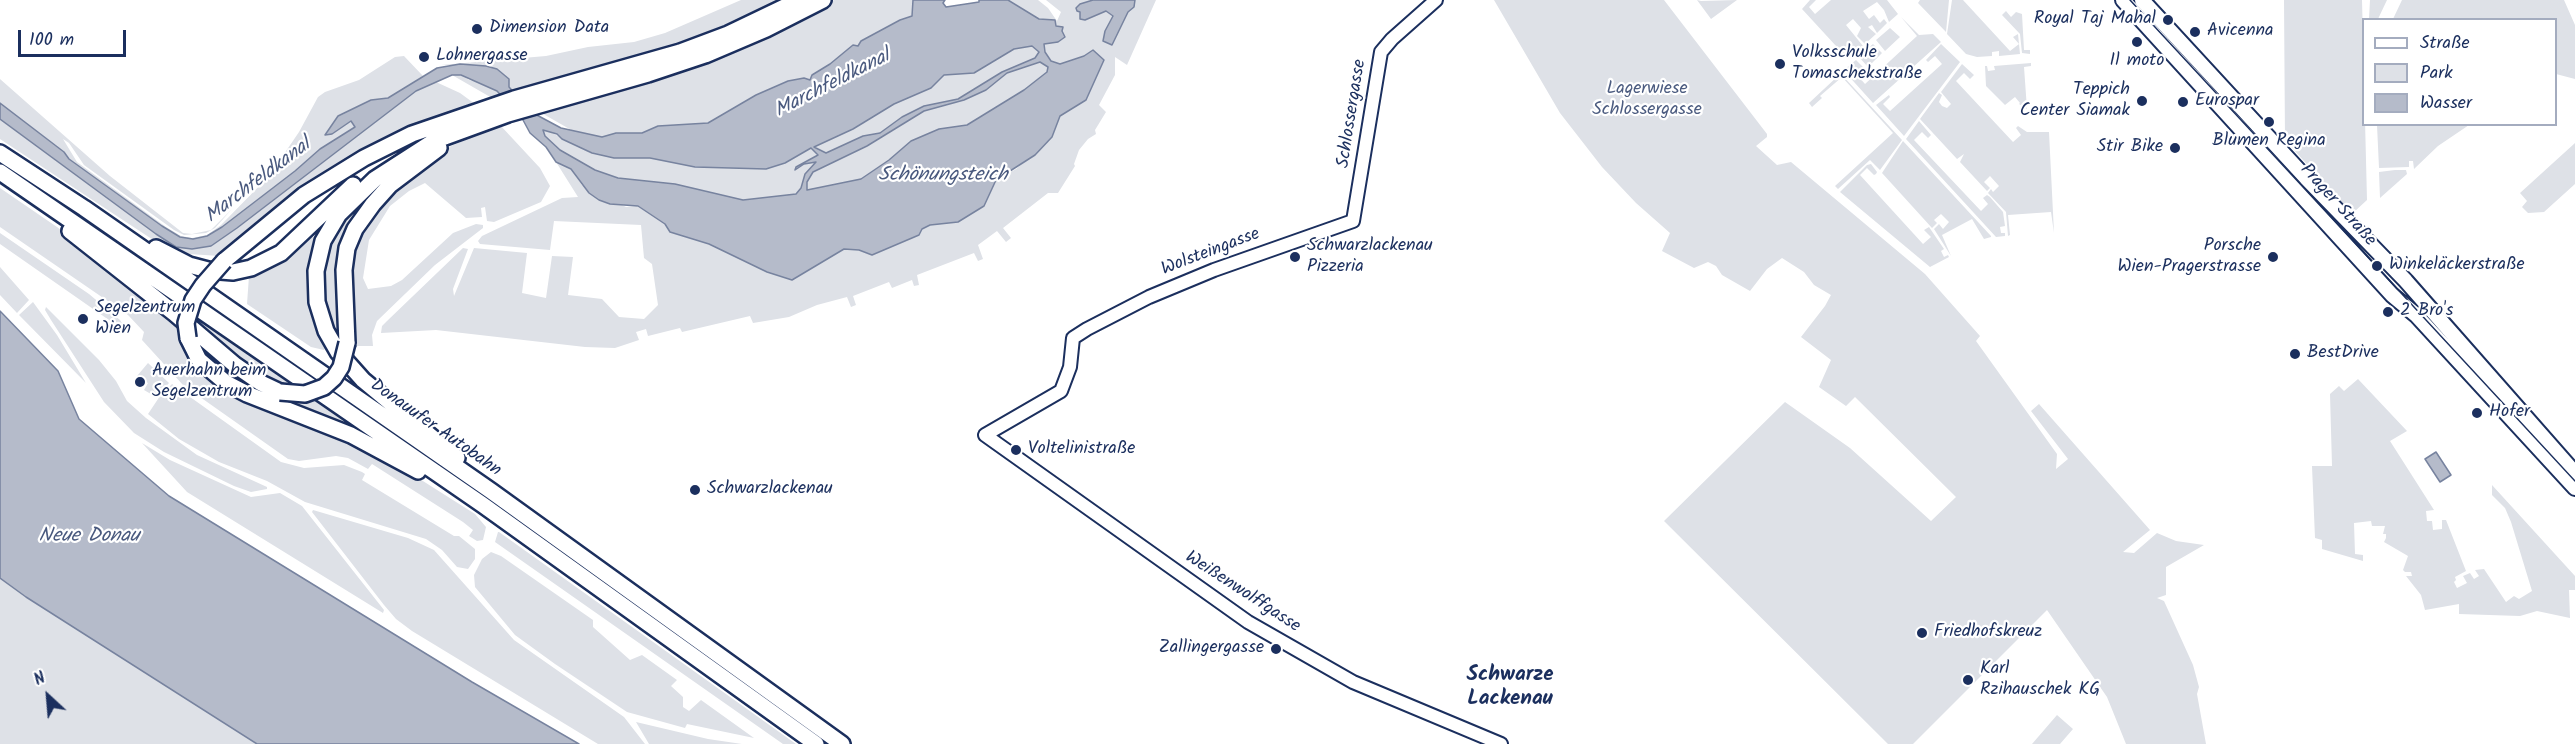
<!DOCTYPE html>
<html>
<head>
<meta charset="utf-8">
<style>
	body { margin:0 }
	#map { position:relative; width:2575px; height:744px; overflow:hidden; background:#fff; font-family:Kalam,sans-serif }
	canvas { display:block }
	.legend { position:absolute; left:2362px; top:18px; width:195px; height:108px; box-sizing:border-box; background:#fff; border:2px solid #a4acbf; margin:0; padding:8px 10px; list-style:none; font-size:18px; color:#1b2f5e }
	.legend li { display:flex; align-items:center; gap:12px; height:30px }
	.legend b { width:30px; border:2px solid #a4acbf }
	.north { position:absolute; left:18px; top:666px; width:60px; height:60px; -webkit-text-stroke:4px #fff; paint-order:stroke; rotate:334deg; font-size:16px; font-weight:700; line-height:24px; text-align:center; color:#1b2f5e }
	.north::after { content:''; display:block; margin:auto; width:21px; height:27px; background:#1b2f5e; clip-path:polygon(50% 0,100% 100%,50% 72%,0 100%) }
	.scale { position:absolute; left:18px; top:30px; width:108px; height:27px; box-sizing:border-box; border:3px solid #1b2f5e; border-top:0; padding-left:8px; font-size:18px; line-height:21px; white-space:nowrap; color:#1b2f5e; -webkit-text-stroke:4px #fff; paint-order:stroke }
</style>
</head>
<body>
<div id="map">
<canvas width="2575" height="744"></canvas>
<ul class="legend">
<li><b style="height:8px;background:#fff"></b>Straße</li>
<li><b style="height:16px;background:#dee1e7"></b>Park</li>
<li><b style="height:16px;background:#b5bbca"></b>Wasser</li>
</ul>
<div class="north">N</div>
<div class="scale">100 m</div>
</div>
<script>
const ctx = document.querySelector('canvas').getContext('2d');
ctx.lineJoin = 'round';
function fillPath(path, color) { ctx.fillStyle = color; ctx.fill(path, 'evenodd'); }
const shape = rows => new Path2D(rows.map(r => 'M' + r).join(''));
function strokePath(path, color, width, dash) { ctx.strokeStyle = color; ctx.lineWidth = width; ctx.lineCap = dash ? 'butt' : 'round'; ctx.setLineDash(dash || []); ctx.stroke(path); }
function label(font, color, halo, rows, align = 'center') {
  ctx.font = font + ' Kalam,sans-serif'; ctx.lineWidth = 4.5; ctx.setLineDash([]); ctx.textBaseline = 'middle'; ctx.strokeStyle = halo; ctx.fillStyle = color; for (const [text, x, y, turn = 0] of rows) {
    ctx.save(); ctx.translate(x, y); ctx.rotate((+turn || 0) * Math.PI / 180); ctx.textAlign = isNaN(turn) ? turn : align; if (halo) ctx.strokeText(text, 0, 0); ctx.fillText(text, 0, 0); ctx.restore();
  }
}
const green = shape([
	[741,0,788,0,731,28,616,66,610,64,589,69,575,77,515,92,509,87,509,79,497,69,486,66,441,65,546,56,588,47,634,42,665,33],
	[834,0,913,0,912,16,900,20,861,41,858,46,853,45,830,64,812,75,810,80,788,81,756,95,708,123,658,126,642,133,616,133,602,137,573,131,538,111,742,46,797,22],
	[1008,0,1038,0,1048,8,1057,21,1061,12,1046,0,1093,0,1080,4,1106,11,1113,17,1105,31,1134,7,1135,0,1156,0,1127,65,1115,57,1115,75,1099,105,1106,112,1095,130,1096,134,1088,139,1079,150,1074,164,1075,166,1058,193,1048,193,1003,228,1011,238,1006,242,997,231,978,245,983,259,978,261,974,253,917,275,919,285,914,286,912,280,892,288,889,282,853,296,856,305,851,307,847,297,817,305,789,317,753,323,750,316,682,332,680,328,648,336,646,329,636,332,639,340,615,348,585,347,436,330,381,333,382,326,387,321,463,248,468,249,453,289,454,296,474,248,527,253,522,293,546,298,552,256,573,257,568,295,602,299,619,317,644,319,658,305,652,264,644,258,641,225,554,221,550,250,480,244,478,241,482,236,562,198,578,197,556,162,571,169,582,185,626,207,637,206,655,216,665,224,670,232,709,244,767,272,792,279,844,249,859,250,873,255,930,225,943,223,984,206,996,180,1016,169,1052,137,1060,116,1086,100,1104,60,1084,56,1060,64,1051,61,1045,52,1044,44,1058,42,1055,20,1039,19],
	[1494,0,1664,0,1767,134,1767,137,1756,146,1777,165,1791,162,1925,274,1980,336,1976,341,2057,454,2056,469,2068,459,2031,411,2039,404,2150,530,2123,552,2134,553,2157,533,2176,541,2204,545,2166,567,2166,595,2157,598,2164,601,2193,665,2199,687,2197,694,2206,744,2126,744,2107,697,2047,610,1913,744,1888,744,1664,521,1785,402,1850,448,1931,521,1956,497,1855,397,1846,406,1819,387,1831,360,1801,337,1825,306,1831,295,1814,285,1804,272,1782,258,1767,269,1750,291,1722,275,1716,266,1708,262,1694,268,1662,251,1670,233,1636,203,1602,167,1560,113],
	[1697,0,1701,1,1737,0,1711,19],
	[1810,0,1816,0,1809,7,1815,14,1831,0,1887,0,1898,14,1889,22,1884,10,1877,2,1863,11,1869,19,1874,15,1880,23,1884,19,1887,23,1877,33,1872,25,1868,27,1876,34,1865,44,1857,36,1861,28,1853,19,1846,25,1863,46,1848,59,1802,9],
	[1920,0,1949,0,1946,32,1918,3],
	[1952,0,1963,0,2010,51,2019,44,2013,37,2018,34,2020,54,1999,56,1999,51,1992,52,1992,56,1977,57,1966,54,1947,34],
	[2284,0,2362,0,2367,200,2354,212,2350,212,2285,140],
	[2370,0,2387,0,2378,19,2369,19],
	[2402,0,2564,0,2575,25,2575,79,2556,74,2556,20,2393,19],
	[2006,11,2011,17,2016,12,2022,14,2024,50,2030,50,2030,54,2022,53,2020,34,2002,15],
	[1901,17,1919,35,1933,34,1941,42,1873,103,1845,72,1845,69,1856,60,1865,69,1858,76,1865,84,1917,36],
	[1890,28,1900,37,1885,51,1876,40],
	[1873,44,1882,53,1868,67,1858,56],
	[1941,44,1960,62,1904,136,1876,105,1889,95,1890,97,1883,104,1890,111,1942,64,1935,56,1928,62,1926,60],
	[1032,46,1039,52,1035,58,1002,72,958,99,924,106,902,117,880,133,863,136,826,153,814,146,853,129,894,104,931,88,944,75,974,73,1014,49],
	[404,56,423,76,388,98,364,104,332,134,351,120,355,126,351,130,320,149,295,171,222,227,207,236,193,239,180,237,162,226,69,159,64,152,0,103,0,79,110,176,183,233,192,234,211,230,232,209,215,228,206,233,184,235,174,230,84,165,69,143,63,139,77,162,166,227,181,236,192,238,207,235,221,225,269,176,299,132,318,97,325,92,359,80,395,57],
	[1041,62,1048,66,1047,72,1024,90,967,125,939,129,911,141,889,160,861,179,807,190,807,182,813,172,868,146,924,111,986,90,1007,73],
	[2031,63,2031,66,2024,67,2027,109,2019,104,2020,103,2015,97,2005,105,1986,86,1985,66,1987,66,1988,71,1995,70,1994,66],
	[1962,64,1974,75,1970,79,1964,73,1956,81,2013,142,2021,135,2016,128,2018,126,2027,132,2049,132,2054,233,2051,212,2008,215,2010,235,2008,236,2006,212,1988,193,1991,189,1993,192,1999,186,1990,176,1984,182,1990,188,1987,191,1960,162,1964,154,1957,159,1920,119,1939,93,1942,95,1939,102,1942,106,1947,108,1951,104,1941,92],
	[452,75,461,75,469,80,483,83,497,91,500,96,492,98],
	[1839,75,1842,75,1902,140,1880,170,1870,160,1838,189,1835,186,1893,133,1842,77,1820,96,1822,98,1812,107,1809,103],
	[436,82,460,93,475,104,409,129,220,256,173,253,0,139,0,119,156,234,211,246,416,91],
	[1919,121,1931,135,1928,138,1922,132,1914,140,1981,211,1988,204,1983,198,1987,195,1990,197,2003,212,2005,226,2000,227,2001,233,2005,233,2005,236,1996,237,1906,139],
	[500,125,540,168,550,186,541,202,494,222,487,221,485,207,481,208,482,217,466,218,425,183,409,191,390,206,369,240,363,278,368,289,391,286,402,280,453,233,476,224,483,225,483,228,435,265,377,321,372,335,373,346,357,346,352,333,349,296,352,252,364,225,393,191,451,146],
	[2377,125,2377,124,2469,125,2438,146,2414,169,2413,161,2409,161,2409,167,2379,168],
	[544,129,592,153,614,158,650,157,695,167,785,163,811,148,818,155,804,164,816,162,805,174,801,188,796,194,743,200,675,184,618,178,595,170,560,150,545,136,542,131],
	[1903,141,1991,236,1991,237,1984,239,1972,219,1942,235,1951,256,1934,229,1939,224,1943,229,1949,222,1941,214,1934,220,1937,223,1932,228,1882,173],
	[2575,143,2575,184,2544,212,2528,213,2522,207,2527,201,2520,193],
	[424,151,351,228,340,345,324,311,321,281,325,254,345,216,372,190],
	[1871,164,1877,172,1876,174,1874,175,1867,168,1860,175,1923,244,1931,237,1924,230,1929,227,1944,249,1941,251,1944,257,1948,255,1949,257,1930,267,1840,192,1867,165],
	[2395,170,2406,170,2407,174,2380,198,2379,172],
	[0,188,57,227,180,323,188,354,200,372,225,391,318,426,385,457,475,514,486,527,483,540,477,541,469,536,473,530,463,522,372,464,368,469,348,458,336,456,299,461,288,459,183,385,142,340,144,332,128,315,0,227],
	[0,233,89,294,120,320,129,334,0,244],
	[317,235,309,276,309,290,319,334,326,347,324,350,311,347,247,304,249,276,305,238,310,239],
	[0,267,29,300,17,313,0,295],
	[33,302,57,335,86,383,19,315],
	[46,307,99,360,116,381,127,401,146,418,197,455,267,487,267,489,251,492,234,486,164,452,134,433,104,402,51,320,45,310],
	[193,316,301,389,266,381,192,321],
	[193,337,246,380,312,398,359,430,357,433,244,389,212,368],
	[148,363,169,383,156,397,144,390,148,383,137,376],
	[2358,379,2407,431,2390,441,2434,510,2426,511,2427,521,2432,521,2433,530,2442,529,2442,520,2446,520,2466,571,2455,577,2456,580,2454,582,2457,588,2467,583,2463,576,2470,573,2474,579,2479,576,2475,570,2484,569,2506,602,2514,596,2519,599,2532,591,2511,522,2505,508,2492,495,2492,485,2575,576,2575,590,2569,590,2570,618,2537,611,2520,616,2459,614,2459,604,2425,610,2421,595,2406,576,2412,576,2411,572,2405,572,2403,570,2408,556,2384,542,2386,538,2386,534,2383,534,2385,526,2372,526,2371,521,2354,523,2355,554,2363,555,2363,561,2322,549,2322,540,2315,538,2312,466,2332,466,2330,394,2339,386,2344,391],
	[172,384,281,462,304,468,344,465,362,472,365,474,362,480,454,536,459,536,475,549,475,559,468,569,457,567,442,550,426,539,305,502,267,481,219,462,179,439,148,414,160,396],
	[142,443,170,460,251,497,280,493,302,506,384,610,383,613,187,492],
	[313,510,408,538,434,550,514,640,624,717,645,744,598,744,412,631,396,619,384,605,312,512],
	[498,532,499,532,796,744,783,744,495,542],
	[491,552,501,556,593,620,593,627,630,660,642,655,677,680,671,686,683,697,683,707,689,711,701,700,754,738,687,724,685,728,627,712,555,664,515,635,475,587,474,575,482,559],
	[0,578,26,597,257,744,0,744],
	[2057,715,2073,729,2060,744,2032,744],
	[636,722,708,739,742,744,649,744]
]);
const water = shape([
	[913,0,945,0,943,3,946,7,979,2,979,0,1008,0,1039,19,1055,20,1056,26,1063,27,1062,31,1065,37,1058,42,1044,44,1045,52,1051,61,1060,64,1084,56,1093,50,1104,60,1086,100,1060,116,1052,137,1035,155,996,180,984,206,958,222,930,225,922,229,919,235,872,255,859,250,844,249,792,280,767,272,709,244,670,232,665,224,638,206,610,204,599,200,589,193,571,169,556,162,546,147,530,133,523,120,497,91,461,75,452,75,416,91,237,228,211,246,192,249,176,247,156,234,0,119,0,103,64,152,69,159,162,226,180,237,193,239,207,236,222,227,295,171,320,149,355,127,351,121,332,134,325,135,338,116,371,100,388,98,437,68,460,64,486,66,497,69,509,79,509,87,533,113,561,128,602,137,616,133,642,133,658,126,708,123,756,95,788,81,804,78,810,80,812,75,830,64,853,45,858,46,861,41,900,20,912,16,913,0],
	[1032,46,1039,52,1035,58,1002,72,958,99,924,106,902,117,880,133,863,136,826,153,814,147,853,129,894,104,931,88,944,75,974,73,1014,49,1032,46],
	[1040,62,1048,67,1047,72,1024,90,967,125,939,129,911,141,889,160,861,179,807,190,807,182,813,172,867,146,924,111,964,100,986,90,1007,73,1040,62],
	[543,130,557,134,562,139,592,153,614,158,650,158,695,167,766,169,785,163,811,148,818,155,796,167,795,170,804,164,816,162,805,174,801,188,796,194,743,200,675,184,618,178,595,170,560,150,545,136,543,130],
	[1093,0,1135,0,1134,7,1128,12,1112,45,1103,41,1105,31,1113,16,1106,11,1085,20,1080,19,1080,12,1077,11,1076,8,1080,4,1093,0],
	[0,311,58,371,79,419,169,496,472,682,579,744,257,744,26,597,0,578,0,311],
	[2436,452,2451,475,2440,482,2425,459,2436,452]
]);
const secondary = shape([
	[1436,0,1392,39,1381,52,1353,221,1214,270,1149,297,1087,329,1073,338,1070,367,1061,391,985,435,1248,622,1353,682,1501,744]
]);
const primary = shape([
	[2123,0,2392,295,2416,315,2575,488],
	[2142,0,2306,178,2406,281,2575,473]
]);
const highway = shape([
	[0,153,84,208,491,491,842,744],
	[0,172,483,505,816,744],
	[70,231,174,313,235,365,261,383,280,392],
	[156,248,189,265,208,270,233,272,251,268,281,253,353,185],
	[224,261,304,195,364,158,412,134,514,99,680,52,728,34,799,0],
	[188,338,199,360,226,383,247,394,351,435,418,471],
	[347,343,344,270,347,248,355,229,373,204,390,185,439,148],
	[457,458,363,380,338,352,326,331,317,302,316,271,323,241,339,214,375,179,434,141,508,114,648,74,705,55,766,29,823,0]
]);
const tram = shape([
	[2130,0,2575,481]
]);
const highwayBridge = shape([
	[188,338,186,323,193,300,203,285,224,261],
	[280,392,305,394,324,387,334,378,341,367,347,343]
]);
const markers = [
	[2168,20,6,"#1b2f5e"],
	[477,29,6,"#1b2f5e"],
	[2195,32,6,"#1b2f5e"],
	[2137,42,6,"#1b2f5e"],
	[424,57,6,"#1b2f5e"],
	[1780,64,6,"#1b2f5e"],
	[2142,101,6,"#1b2f5e"],
	[2183,102,6,"#1b2f5e"],
	[2269,122,6,"#1b2f5e"],
	[2175,148,6,"#1b2f5e"],
	[1295,257,6,"#1b2f5e"],
	[2273,257,6,"#1b2f5e"],
	[2377,266,6,"#1b2f5e"],
	[2388,312,6,"#1b2f5e"],
	[83,319,6,"#1b2f5e"],
	[2295,354,6,"#1b2f5e"],
	[140,382,6,"#1b2f5e"],
	[2477,413,6,"#1b2f5e"],
	[1016,450,6,"#1b2f5e"],
	[695,490,6,"#1b2f5e"],
	[1922,633,6,"#1b2f5e"],
	[1276,649,6,"#1b2f5e"],
	[1968,680,6,"#1b2f5e"]
];
const poiNames = [
	["Royal Taj Mahal",2156,20,"right"],
	["Dimension Data",489,29],
	["Avicenna",2207,32],
	["Volksschule",1792,54],
	["Tomaschekstraße",1792,75],
	["Lohnergasse",436,57],
	["Il moto",2137,62,"center"],
	["Teppich",2130,91,"right"],
	["Center Siamak",2130,112,"right"],
	["Eurospar",2195,102],
	["Blumen Regina",2269,142,"center"],
	["Stir Bike",2163,148,"right"],
	["Schwarzlackenau",1307,247],
	["Pizzeria",1307,268],
	["Porsche",2261,247,"right"],
	["Wien-Pragerstrasse",2261,268,"right"],
	["Winkeläckerstraße",2389,266],
	["Segelzentrum",95,309],
	["Wien",95,330],
	["2 Bro's",2400,312],
	["BestDrive",2307,354],
	["Auerhahn beim",152,372],
	["Segelzentrum",152,393],
	["Hofer",2489,413],
	["Voltelinistraße",1028,450],
	["Schwarzlackenau",707,490],
	["Friedhofskreuz",1934,633],
	["Zallingergasse",1264,649,"right"],
	["Karl",1980,670],
	["Rzihauschek KG",1980,691]
];
const parkNames = [
	["Lagerwiese",1647,90],
	["Schlossergasse",1647,111]
];
const streetNames = [
	["Schlossergasse",1353,114,-81],
	["Prager Straße",2337,206,48],
	["Wolsteingasse",1211,253,-21],
	["Donauufer Autobahn",435,429,35],
	["Weißenwolffgasse",1242,593,33]
];
const waterNames = [
	["Marchfeldkanal",833,85,-27],
	["Schönungsteich",943,177],
	["Marchfeldkanal",259,182,-37],
	["Neue Donau",89,538]
];
const quarterNames = [
	["Schwarze",1510,676],
	["Lackenau",1510,700]
];
fillPath(green, '#dee1e7');
fillPath(water, '#b5bbca');
strokePath(water, '#77839f', 1.5);
strokePath(secondary, '#1b2f5e', 16);
strokePath(primary, '#1b2f5e', 18);
strokePath(highway, '#1b2f5e', 20);
strokePath(secondary, '#fff', 12);
strokePath(primary, '#fff', 14);
strokePath(highway, '#fff', 15);
strokePath(tram, '#1b2f5e', 1.5);
strokePath(highwayBridge, '#1b2f5e', 20, []);
strokePath(highwayBridge, '#fff', 15);
for (const [x, y, r, color] of markers) { const dot = new Path2D(); dot.arc(x, y, r, 0, 2 * Math.PI); ctx.fillStyle = color; ctx.fill(dot); strokePath(dot, '#fff', 2); }
label('18px', '#1b2f5e', '#fff', poiNames, 'left');
label('18px', '#4c5c80', '#fff', parkNames);
label('18px', '#1b2f5e', '#fff', streetNames);
label('italic 20px', '#49597e', '#fff', waterNames);
label('bold 21px', '#1b2f5e', '#fff', quarterNames);
</script>
</body>
</html>
